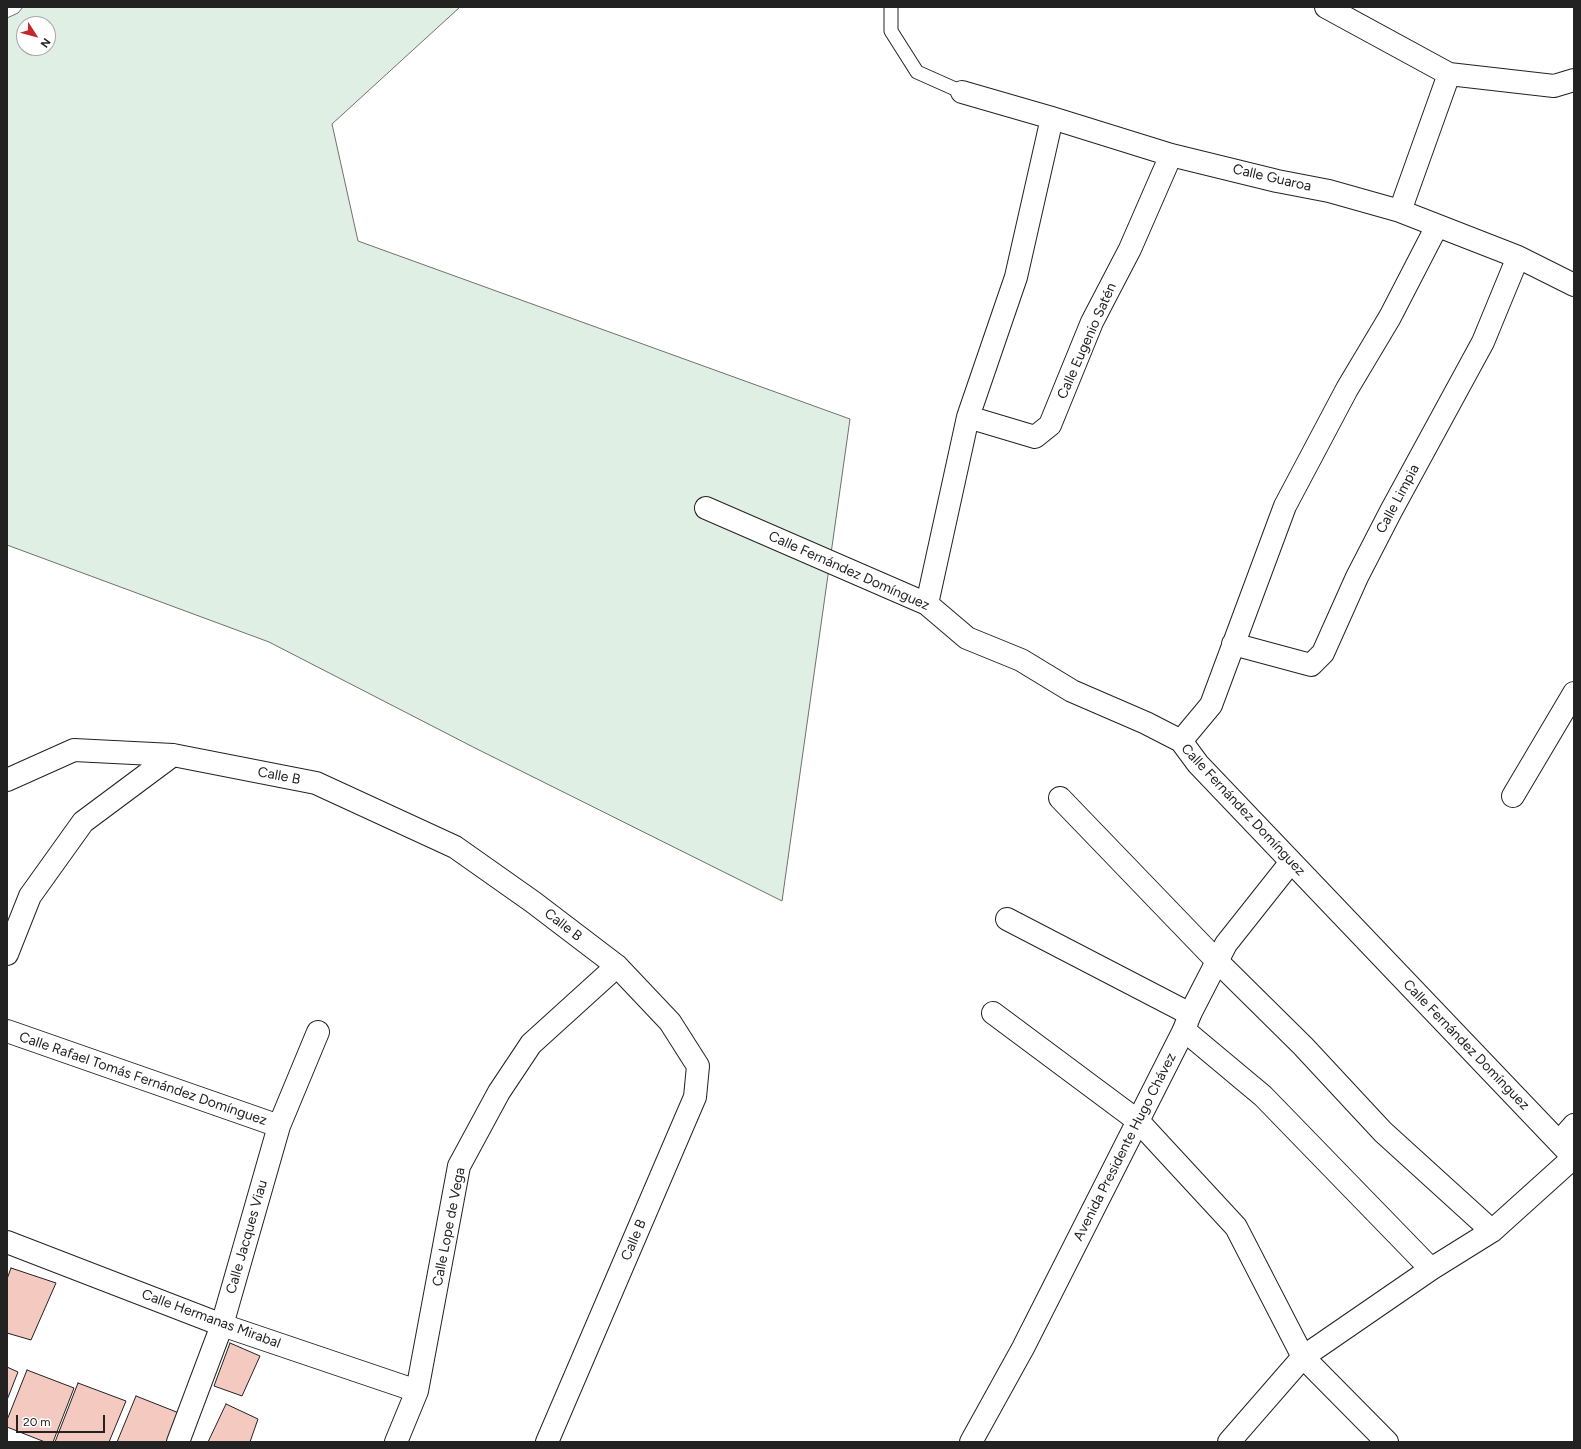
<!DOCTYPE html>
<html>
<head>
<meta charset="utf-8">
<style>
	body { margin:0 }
	#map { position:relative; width:1581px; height:1449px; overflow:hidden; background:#fff; font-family:Figtree,sans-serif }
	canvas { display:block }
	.frame { position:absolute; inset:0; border:8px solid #222; pointer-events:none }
	.north { position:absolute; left:16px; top:16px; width:40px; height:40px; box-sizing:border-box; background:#fff; border:1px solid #a7a7a7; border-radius:50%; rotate:126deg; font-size:11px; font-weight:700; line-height:16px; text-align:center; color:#222 }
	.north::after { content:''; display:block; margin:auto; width:14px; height:18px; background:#c62828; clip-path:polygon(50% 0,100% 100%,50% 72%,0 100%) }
	.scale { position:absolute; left:16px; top:1415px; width:89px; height:18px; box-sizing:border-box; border:2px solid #222; border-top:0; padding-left:5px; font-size:12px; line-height:14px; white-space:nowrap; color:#222; -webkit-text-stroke:3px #fff; paint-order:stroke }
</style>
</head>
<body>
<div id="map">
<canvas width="1581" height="1449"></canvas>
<div class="frame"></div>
<div class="north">N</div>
<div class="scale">20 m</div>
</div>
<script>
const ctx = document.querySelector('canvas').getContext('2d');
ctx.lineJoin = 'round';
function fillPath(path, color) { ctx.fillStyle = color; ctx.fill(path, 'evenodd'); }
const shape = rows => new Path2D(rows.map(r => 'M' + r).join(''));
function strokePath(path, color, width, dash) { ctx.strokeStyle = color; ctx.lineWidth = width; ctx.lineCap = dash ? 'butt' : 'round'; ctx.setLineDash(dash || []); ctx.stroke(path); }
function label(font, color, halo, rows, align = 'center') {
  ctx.font = font + ' Figtree,sans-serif'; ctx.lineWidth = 3; ctx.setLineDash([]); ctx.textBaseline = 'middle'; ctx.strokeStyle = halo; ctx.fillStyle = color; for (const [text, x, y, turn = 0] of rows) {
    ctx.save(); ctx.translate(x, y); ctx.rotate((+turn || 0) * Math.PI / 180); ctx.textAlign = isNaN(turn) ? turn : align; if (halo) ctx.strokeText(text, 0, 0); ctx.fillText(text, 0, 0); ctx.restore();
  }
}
const green = shape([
	[23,7,460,7,332,124,358,241,850,419,782,901,475,748,269,642,7,545,7,18,18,13,23,7],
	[24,24,48,24,48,48,24,48,24,24]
]);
const building = shape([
	[11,1268,56,1283,31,1340,7,1333,7,1279,11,1268],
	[230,1343,260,1356,242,1396,214,1386,230,1343],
	[7,1367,18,1372,7,1400,7,1367],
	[27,1370,74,1388,53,1442,45,1442,7,1427,7,1420,27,1370],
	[78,1383,126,1401,109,1442,55,1442,78,1383],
	[136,1396,179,1413,168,1442,117,1442,136,1396],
	[226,1404,258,1419,250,1442,208,1442,226,1404]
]);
const lane = shape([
	[891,7,891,31,917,72,962,92]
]);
const street = shape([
	[1326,7,1449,74,1554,86,1574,80],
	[962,92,1052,118,1171,155,1277,181,1329,191,1400,211,1518,257,1574,285],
	[1400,211,1449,74],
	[968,417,1035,437,1050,425,1092,322,1130,249,1171,155],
	[706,508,927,604,967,638,1021,660,1072,691,1146,723,1181,741,1198,764,1574,1158],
	[927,604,968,417,1016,277,1052,118],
	[1233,644,1311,665,1323,653,1357,577,1391,511,1483,342,1518,257],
	[1181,741,1211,705,1285,506,1347,389,1390,317,1437,226],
	[7,780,74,750,173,755,316,783,455,847,533,902,617,966,670,1022,698,1066,695,1097,547,1442],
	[1513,796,1574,693],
	[1060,798,1217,961,1303,1046,1383,1132,1492,1231],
	[1007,919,1190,1014],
	[7,954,30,896,83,822,173,755],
	[993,1013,1138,1121,1236,1227,1303,1357,1387,1442],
	[1184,1030,1263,1096,1431,1269],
	[7,1031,279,1126],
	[1559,1142,1574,1125],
	[7,1242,222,1325,417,1391],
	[178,1442,222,1325,279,1126,318,1032],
	[396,1442,417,1391,459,1166,499,1092,531,1044,617,966],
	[1229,1442,1303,1357,1431,1269,1492,1231,1573,1158]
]);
const secondary = shape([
	[971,1442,1023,1348,1184,1030,1190,1014,1226,944,1291,862]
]);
const streetNames = [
	["Calle Guaroa",1272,178,13],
	["Calle Eugenio Satén",1087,341,-66],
	["Calle Limpia",1398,499,-62],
	["Calle Fernández Domínguez",849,571,24],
	["Calle B",279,776,11],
	["Calle Fernández Domínguez",1243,810,47],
	["Calle B",563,925,38],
	["Calle Fernández Domínguez",1466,1045,46],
	["Calle Rafael Tomás Fernández Domínguez",143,1079,19],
	["Avenida Presidente Hugo Chávez",1125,1147,-63],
	["Calle Lope de Vega",449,1227,-79],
	["Calle Jacques Viau",247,1237,-74],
	["Calle B",634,1240,-67],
	["Calle Hermanas Mirabal",211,1319,20]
];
fillPath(green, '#e0efe3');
strokePath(green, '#6f6f6f', 1);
fillPath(building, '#f3c9c0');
strokePath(building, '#222', 1);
strokePath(lane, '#222', 15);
strokePath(street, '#222', 24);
strokePath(secondary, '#222', 24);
strokePath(lane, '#fff', 13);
strokePath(street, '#fff', 22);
strokePath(secondary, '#fff', 22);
label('14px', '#222', '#fff', streetNames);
</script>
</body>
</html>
